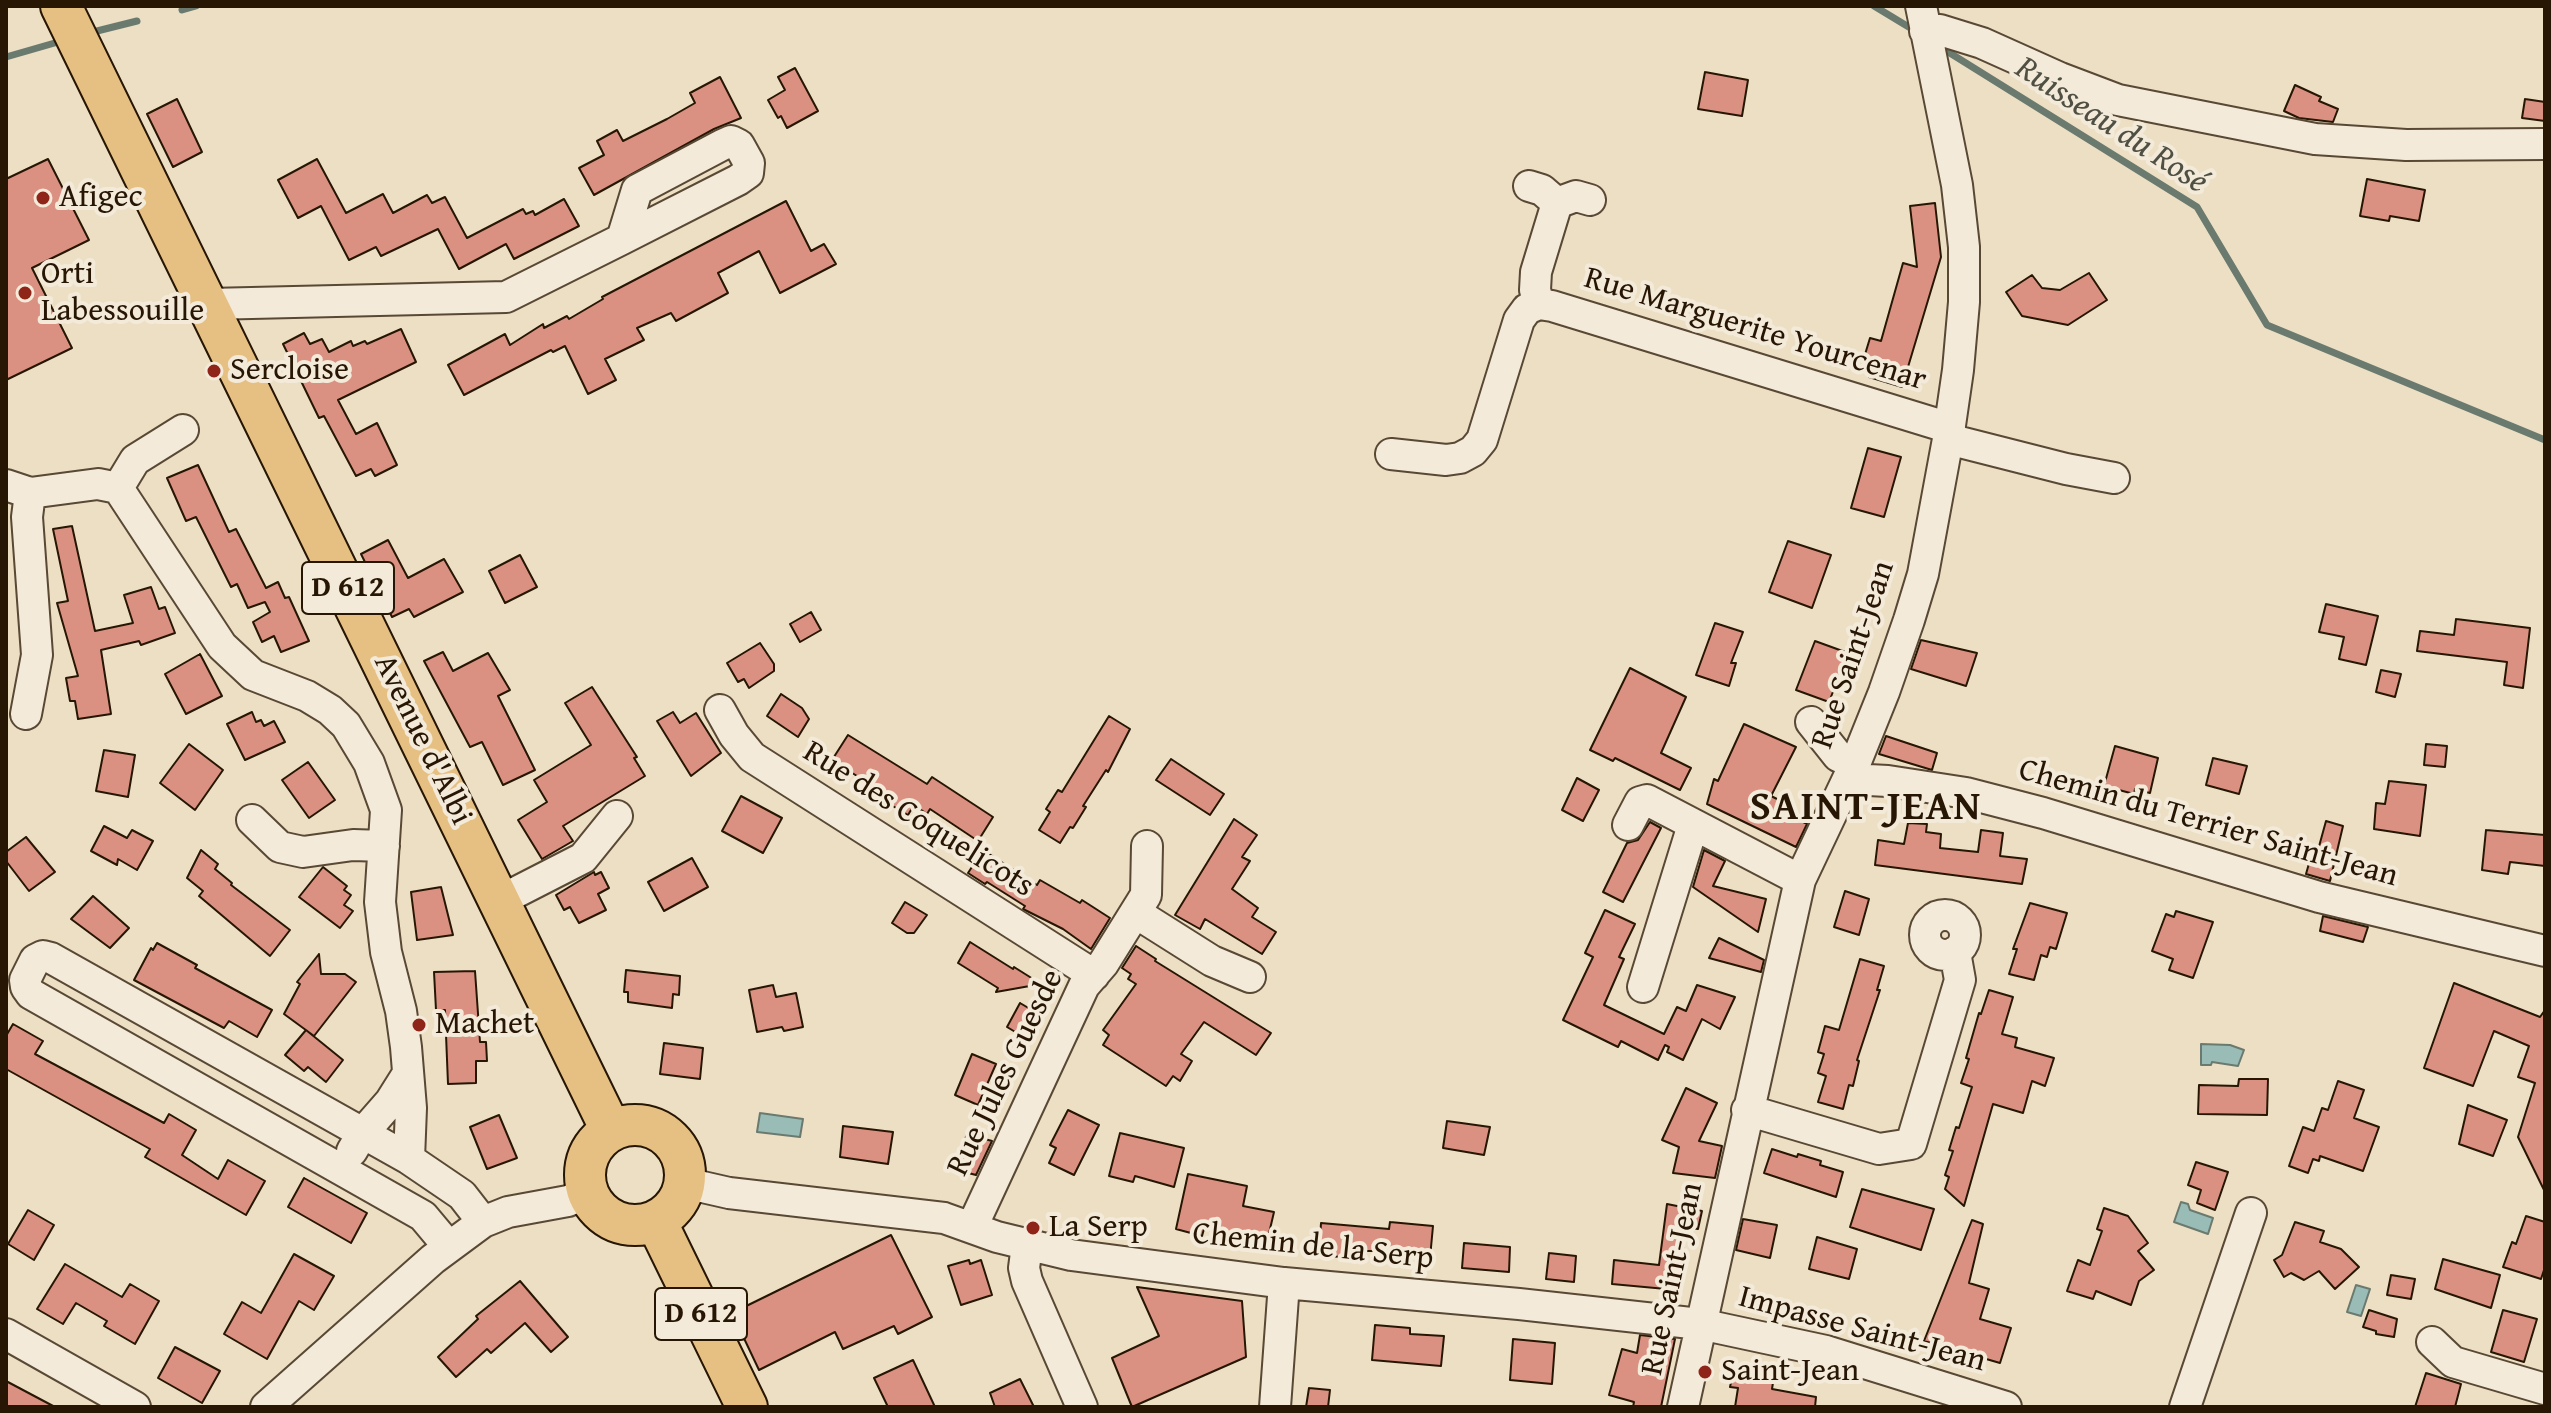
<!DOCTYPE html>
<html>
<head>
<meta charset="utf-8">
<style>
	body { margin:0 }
	#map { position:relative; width:2551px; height:1413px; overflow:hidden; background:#ecdfc4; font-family:"Gentium Book Plus",serif }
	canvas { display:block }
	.frame { position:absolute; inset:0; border:8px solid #271604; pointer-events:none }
</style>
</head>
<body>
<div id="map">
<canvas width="2551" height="1413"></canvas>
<div class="frame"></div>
</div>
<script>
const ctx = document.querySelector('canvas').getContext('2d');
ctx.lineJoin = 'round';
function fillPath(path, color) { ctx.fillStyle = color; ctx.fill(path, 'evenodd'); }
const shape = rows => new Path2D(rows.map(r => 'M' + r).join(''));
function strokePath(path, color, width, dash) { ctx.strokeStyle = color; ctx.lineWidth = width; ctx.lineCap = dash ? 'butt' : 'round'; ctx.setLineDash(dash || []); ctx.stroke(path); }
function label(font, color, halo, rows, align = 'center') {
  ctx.font = font + ' "Gentium Book Plus",serif'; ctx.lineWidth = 8; ctx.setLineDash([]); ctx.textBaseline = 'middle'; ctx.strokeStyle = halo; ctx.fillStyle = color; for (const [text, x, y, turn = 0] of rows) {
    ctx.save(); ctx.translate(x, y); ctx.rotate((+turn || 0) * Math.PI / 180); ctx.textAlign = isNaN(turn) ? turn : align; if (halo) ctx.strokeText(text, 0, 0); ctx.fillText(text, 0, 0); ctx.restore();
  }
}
const water = shape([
	[2201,1044,2230,1045,2244,1050,2238,1066,2212,1062,2211,1065,2201,1065,2201,1044],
	[760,1113,803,1119,800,1137,757,1132,760,1113],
	[2181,1202,2188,1204,2190,1210,2213,1218,2208,1234,2174,1222,2181,1202],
	[2356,1285,2370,1289,2361,1316,2347,1312,2356,1285]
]);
const stream = shape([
	[1874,6,1917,32],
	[182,10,196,6],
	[89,33,137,21],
	[1937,45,2197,207,2267,325,2545,440],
	[6,57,65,40]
]);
const building = shape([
	[795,68,818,111,787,128,781,116,778,118,768,100,785,90,778,77,795,68],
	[1705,72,1748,80,1742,116,1698,109,1705,72],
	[720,77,741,118,714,129,594,195,579,168,604,155,597,141,617,130,623,141,667,119,695,103,690,93,720,77],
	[2295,85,2321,97,2319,101,2338,109,2333,122,2299,118,2284,111,2295,85],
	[177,99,202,152,173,167,147,114,177,99],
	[2525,99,2545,102,2545,121,2522,118,2525,99],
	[48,159,89,240,32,268,72,348,6,380,6,179,48,159],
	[317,159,346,213,383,194,393,213,427,195,432,203,445,197,467,238,523,209,526,214,533,211,535,215,564,199,579,226,514,259,506,244,459,269,438,229,381,256,376,247,349,260,321,206,298,218,278,180,317,159],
	[2367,179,2425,190,2419,221,2390,216,2389,221,2360,216,2367,179],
	[786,201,811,251,824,244,836,264,780,293,759,251,718,273,728,293,676,321,671,313,637,328,644,340,605,359,616,380,588,394,565,346,553,352,551,350,464,395,448,365,505,334,510,345,543,324,544,328,567,316,569,319,603,299,602,297,786,201],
	[1935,203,1941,257,1902,387,1869,377,1873,365,1863,361,1870,338,1881,341,1903,263,1917,267,1910,206,1935,203],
	[2089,273,2107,300,2068,325,2022,316,2006,292,2032,275,2042,288,2060,290,2089,273],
	[401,329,416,362,338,400,356,434,377,423,397,465,375,476,371,469,356,476,324,416,319,418,283,344,304,333,310,344,322,339,329,352,351,341,353,346,365,341,367,344,401,329],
	[1868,448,1901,457,1884,517,1851,508,1868,448],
	[198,465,229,532,236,529,266,588,278,582,285,598,289,597,309,641,281,652,274,636,262,642,253,622,270,612,265,602,248,608,237,584,231,587,196,517,186,521,167,478,198,465],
	[72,526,95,631,133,623,124,595,151,587,159,609,165,607,175,633,141,645,139,641,101,650,111,714,78,719,75,701,70,701,66,678,78,676,57,603,68,601,53,529,72,526],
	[388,540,408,578,444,559,463,592,414,617,409,609,392,617,361,554,388,540],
	[1788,541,1831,555,1812,608,1769,592,1788,541],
	[520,555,537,587,505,603,489,571,520,555],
	[2326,604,2378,616,2366,665,2339,659,2344,637,2319,632,2326,604],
	[811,612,821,630,800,642,790,624,811,612],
	[2456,619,2530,628,2523,688,2504,685,2507,662,2417,651,2420,631,2454,635,2456,619],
	[1715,623,1743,632,1731,663,1736,663,1729,686,1696,675,1715,623],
	[1921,640,1977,653,1966,686,1911,669,1921,640],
	[1815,641,1848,653,1829,702,1796,690,1815,641],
	[760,643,774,664,774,671,749,688,744,679,738,682,727,663,760,643],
	[443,652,453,671,488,653,510,690,498,696,535,770,503,785,482,742,470,747,424,661,443,652],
	[200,654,222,696,186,714,165,674,200,654],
	[1630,668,1686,697,1661,753,1691,768,1680,790,1615,758,1613,761,1590,750,1630,668],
	[2381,670,2401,674,2395,697,2376,692,2381,670],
	[592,687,637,757,634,758,645,776,563,826,573,841,542,859,518,820,547,802,534,780,591,745,565,703,592,687],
	[781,694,802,708,809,719,798,737,767,716,781,694],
	[252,712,256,722,261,720,264,726,274,721,285,742,245,760,227,724,252,712],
	[673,712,680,723,696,713,721,753,691,776,657,721,673,712],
	[1109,716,1130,729,1108,772,1106,770,1083,806,1086,807,1073,828,1070,827,1060,843,1039,830,1050,812,1046,809,1058,790,1062,792,1109,716],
	[1744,724,1796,747,1771,796,1791,806,1788,814,1807,824,1796,847,1707,804,1714,779,1718,781,1744,724],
	[848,735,927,784,932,777,993,817,978,841,930,809,927,814,914,805,908,815,886,802,888,798,871,785,832,760,848,735],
	[1886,736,1937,753,1932,770,1879,754,1886,736],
	[189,744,223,770,195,810,160,783,189,744],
	[2426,744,2447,746,2445,767,2424,765,2426,744],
	[2115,746,2158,758,2150,793,2135,789,2134,794,2104,786,2115,746],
	[104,750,135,755,128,797,96,791,104,750],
	[2213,758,2247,766,2239,794,2206,785,2213,758],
	[1171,759,1224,794,1210,815,1156,780,1171,759],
	[308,762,335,800,309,818,282,780,308,762],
	[1577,778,1599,790,1583,821,1562,810,1577,778],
	[2389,781,2426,785,2420,836,2374,829,2376,803,2385,804,2389,781],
	[741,796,782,818,763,853,722,831,741,796],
	[1234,819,1257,835,1242,857,1250,861,1232,889,1258,908,1252,917,1276,932,1262,954,1205,919,1200,929,1175,915,1234,819],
	[2326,821,2343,826,2330,881,2306,874,2310,860,2315,861,2326,821],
	[1650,822,1661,828,1623,902,1603,892,1627,843,1638,840,1650,822],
	[1908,823,1927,824,1926,832,1941,834,1940,848,1978,852,1981,830,2003,833,2000,856,2027,859,2022,884,1875,865,1878,840,1904,844,1908,823],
	[104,826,127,838,132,830,153,841,137,870,118,859,117,865,91,851,104,826],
	[2486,830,2545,835,2545,866,2510,862,2508,874,2482,870,2486,830],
	[26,837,55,872,29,891,6,861,6,852,26,837],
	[201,850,218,864,215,869,232,883,231,885,290,930,270,956,199,896,203,891,187,878,201,850],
	[983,850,1037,885,1040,880,1080,903,1082,900,1110,918,1091,949,1063,929,1023,909,1025,906,987,882,985,884,968,873,983,850],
	[1704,850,1725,861,1713,886,1766,899,1758,932,1693,887,1704,850],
	[692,858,708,887,664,911,648,882,692,858],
	[323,867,347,886,344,890,351,895,344,905,353,911,340,928,299,897,323,867],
	[594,872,595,875,601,872,609,888,598,894,606,910,579,923,570,907,564,910,556,895,594,872],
	[441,887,453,935,417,940,411,892,441,887],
	[1845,891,1869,899,1859,935,1834,927,1845,891],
	[93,896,129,928,110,948,71,919,93,896],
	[905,902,927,915,914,933,907,933,892,923,905,902],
	[2030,903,2067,913,2056,949,2050,947,2047,957,2041,955,2034,980,2009,974,2017,949,2013,949,2030,903],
	[1605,910,1635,924,1619,957,1624,959,1604,1005,1664,1034,1677,1007,1686,1011,1697,985,1735,997,1720,1029,1702,1019,1683,1060,1667,1052,1669,1047,1665,1045,1658,1060,1621,1041,1618,1047,1563,1020,1593,957,1585,953,1605,910],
	[2176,911,2213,922,2193,978,2169,970,2173,959,2152,951,2166,914,2174,917,2176,911],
	[2323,916,2368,927,2363,942,2320,931,2323,916],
	[1719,938,1764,960,1761,972,1709,958,1719,938],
	[970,942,1013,969,1014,967,1041,984,996,992,998,988,958,963,970,942],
	[157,943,197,965,195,968,272,1010,257,1037,229,1021,224,1028,134,980,151,948,153,950,157,943],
	[1136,946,1156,959,1155,961,1271,1033,1256,1055,1204,1022,1181,1054,1192,1061,1180,1081,1173,1076,1166,1086,1103,1045,1109,1035,1103,1030,1136,984,1128,979,1131,974,1122,968,1136,946],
	[319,954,321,974,345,974,356,982,314,1036,284,1014,300,984,297,982,319,954],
	[1860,959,1884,966,1877,990,1880,990,1857,1060,1859,1061,1853,1086,1849,1085,1843,1109,1818,1102,1826,1076,1818,1073,1824,1054,1818,1052,1825,1026,1839,1030,1860,959],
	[626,970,680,976,679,995,673,994,672,1008,628,1002,628,992,624,992,626,970],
	[475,971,480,1042,486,1042,487,1061,476,1061,476,1083,448,1084,445,1010,436,1010,434,972,475,971],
	[2454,983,2540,1017,2545,1010,2545,1192,2518,1137,2535,1083,2518,1077,2529,1046,2494,1031,2473,1086,2424,1068,2454,983],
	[773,985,776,997,796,993,803,1027,784,1031,782,1027,757,1032,749,990,773,985],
	[1989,990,2013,997,2002,1034,2017,1038,2015,1047,2054,1058,2045,1086,2032,1081,2023,1113,1993,1104,1964,1206,1945,1189,1949,1177,1945,1175,1953,1151,1949,1150,1956,1127,1959,1128,1972,1087,1961,1083,1969,1059,1966,1058,1979,1013,1981,1014,1989,990],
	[1020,1003,1042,1016,1029,1036,1022,1036,1007,1027,1020,1003],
	[13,1024,43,1041,35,1054,164,1123,169,1114,196,1130,182,1155,218,1179,228,1160,265,1181,246,1215,145,1157,150,1149,6,1069,6,1036,13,1024],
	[306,1030,343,1060,326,1082,308,1067,304,1071,285,1055,306,1030],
	[664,1043,703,1048,700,1079,660,1074,664,1043],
	[972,1054,996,1064,978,1105,955,1095,972,1054],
	[2239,1079,2268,1079,2267,1115,2198,1114,2199,1085,2238,1086,2239,1079],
	[2338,1081,2364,1090,2354,1118,2379,1127,2363,1171,2320,1156,2319,1161,2313,1159,2308,1173,2289,1166,2303,1127,2314,1131,2322,1108,2328,1110,2338,1081],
	[1686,1088,1717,1103,1699,1141,1722,1146,1715,1178,1673,1173,1679,1147,1662,1140,1686,1088],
	[2468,1105,2507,1120,2493,1156,2459,1144,2468,1105],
	[1068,1110,1099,1125,1074,1175,1049,1163,1056,1148,1050,1145,1068,1110],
	[499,1115,517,1158,487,1169,470,1127,499,1115],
	[1447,1121,1490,1127,1484,1155,1443,1148,1447,1121],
	[843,1126,893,1132,888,1164,840,1157,843,1126],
	[1120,1133,1184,1148,1174,1187,1135,1176,1133,1182,1109,1176,1120,1133],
	[967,1134,992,1141,976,1175,953,1169,967,1134],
	[1772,1149,1797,1157,1798,1154,1821,1161,1820,1165,1843,1172,1836,1197,1764,1173,1772,1149],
	[2196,1162,2228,1172,2215,1210,2197,1203,2201,1190,2188,1185,2196,1162],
	[1188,1174,1247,1186,1243,1206,1274,1212,1267,1242,1204,1229,1202,1236,1176,1229,1188,1174],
	[304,1178,367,1213,351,1243,288,1207,304,1178],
	[1862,1189,1934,1209,1921,1250,1850,1227,1862,1189],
	[1667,1204,1702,1211,1698,1229,1685,1227,1681,1273,1669,1272,1666,1289,1612,1284,1614,1260,1659,1265,1667,1204],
	[2104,1208,2128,1216,2148,1243,2138,1251,2154,1270,2139,1281,2131,1305,2096,1291,2093,1299,2067,1291,2078,1260,2090,1265,2102,1231,2097,1229,2104,1208],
	[28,1210,54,1225,34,1260,8,1244,28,1210],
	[2526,1216,2545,1222,2545,1267,2541,1279,2503,1267,2512,1242,2516,1244,2526,1216],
	[1743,1219,1777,1225,1770,1258,1736,1250,1743,1219],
	[1972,1220,1983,1224,1969,1283,1989,1289,1980,1319,2011,1328,2000,1363,1924,1341,1972,1220],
	[1390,1222,1433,1226,1430,1258,1409,1256,1408,1264,1385,1261,1387,1251,1347,1251,1347,1257,1319,1256,1321,1223,1389,1229,1390,1222],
	[2295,1222,2324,1231,2320,1242,2341,1249,2359,1267,2335,1289,2319,1271,2304,1280,2291,1273,2284,1277,2274,1260,2282,1255,2295,1222],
	[891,1235,932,1317,898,1334,894,1326,843,1349,835,1332,759,1370,732,1313,891,1235],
	[1817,1237,1857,1249,1849,1279,1809,1269,1817,1237],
	[1464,1243,1510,1247,1509,1272,1462,1268,1464,1243],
	[1549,1253,1576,1256,1574,1282,1546,1279,1549,1253],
	[294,1254,334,1276,314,1310,299,1301,267,1359,224,1334,242,1302,261,1313,294,1254],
	[2443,1259,2500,1275,2491,1308,2435,1289,2443,1259],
	[969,1260,970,1264,981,1260,992,1295,961,1305,948,1266,969,1260],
	[65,1264,122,1297,130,1284,159,1301,135,1344,104,1326,107,1321,76,1303,63,1324,37,1309,65,1264],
	[2391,1275,2415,1279,2411,1299,2387,1295,2391,1275],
	[520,1281,568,1337,551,1352,525,1323,491,1353,487,1349,456,1377,438,1357,478,1319,476,1316,520,1281],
	[1137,1287,1242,1301,1246,1357,1132,1407,1112,1358,1159,1336,1137,1287],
	[2369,1310,2397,1319,2394,1337,2376,1334,2376,1331,2363,1327,2369,1310],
	[2503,1310,2537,1319,2524,1362,2491,1352,2503,1310],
	[1375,1325,1410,1328,1410,1334,1444,1336,1441,1366,1372,1360,1375,1325],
	[1640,1335,1675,1339,1661,1407,1633,1407,1634,1402,1609,1395,1622,1349,1637,1353,1640,1335],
	[1513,1339,1555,1343,1552,1384,1510,1380,1513,1339],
	[175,1347,220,1371,202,1403,158,1378,175,1347],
	[913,1360,935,1407,888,1407,874,1378,913,1360],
	[1734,1369,1774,1376,1772,1389,1816,1397,1815,1407,1735,1407,1738,1388,1730,1387,1734,1369],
	[2426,1373,2461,1384,2455,1407,2415,1407,2426,1373],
	[1020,1379,1034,1407,995,1407,990,1393,1020,1379],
	[6,1381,55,1407,6,1407,6,1381],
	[1309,1388,1330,1390,1328,1407,1306,1407,1309,1388]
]);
const minor = shape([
	[1925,31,1940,30,1982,43,2060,78,2118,100,2315,139,2406,145,2545,144],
	[1529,186,1542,190,1557,203,1576,196,1590,200],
	[209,304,506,297,622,239,738,180,748,173,749,163,739,145,731,141,722,145,637,190,622,239],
	[1539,304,1535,290,1536,272,1557,203],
	[1948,439,2066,469,2114,478],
	[1391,454,1446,460,1460,458,1473,451,1482,440,1519,320,1527,309,1539,304,1552,306,1950,428],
	[6,485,30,493,98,484,118,488,222,646,253,675,307,696,330,710,346,725,369,763,386,810,380,902,386,952,401,1011,406,1047,411,1108,409,1159],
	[118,488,135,460,183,430],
	[720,710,734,735,752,757,1094,975],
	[26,714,37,655,27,517,30,493],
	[1811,722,1838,756,1855,764],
	[1849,779,1888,781,1966,793,2043,813,2319,897,2545,951],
	[252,820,280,847,303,852,353,845,384,846],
	[1628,825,1640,802,1647,800,1800,880],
	[501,900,583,858,617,816],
	[1136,913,1212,961,1250,977],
	'1925 935a20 20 0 1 1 40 0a20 20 0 1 1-40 0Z',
	[1643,987,1693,825],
	[1747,1110,1879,1149,1911,1144,1960,980,1955,952],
	[352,1151,362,1134,390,1102,407,1075],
	[685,1183,729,1193,944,1218,997,1237,1071,1255,1284,1283,1519,1304,1700,1324,1826,1351,2006,1407],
	[972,1227,1084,986,1103,964,1146,895,1147,846],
	[1027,1245,1024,1268,1027,1281,1082,1407],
	[449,1247,423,1216,31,994,26,987,25,980,35,960,43,956,51,958,409,1159,462,1195,483,1222],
	[6,1334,135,1407],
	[2432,1342,2453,1362,2545,1389],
	[266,1407,433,1259,483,1222,508,1212,568,1201,587,1193],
	[1275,1407,1284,1283],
	[1683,1407,1800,880,1855,764,1884,692,1909,620,1923,574,1948,439,1958,370,1964,302,1964,247,1957,185,1921,6],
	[2185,1407,2251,1213]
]);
const major = shape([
	[61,6,611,1130],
	'585 1175a50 50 0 1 1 100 0a50 50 0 1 1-100 0Z',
	[656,1221,747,1407]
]);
const markers = [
	[43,198,8,"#8f2418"],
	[25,293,8,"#8f2418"],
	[214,371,8,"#8f2418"],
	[419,1025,8,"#8f2418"],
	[1033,1228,8,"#8f2418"],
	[1705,1372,8,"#8f2418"]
];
const shields = [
	[348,588,92],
	[701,1314,92]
];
const shieldNames = [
	["D 612",348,588],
	["D 612",701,1314]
];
const poiNames = [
	["Afigec",59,198],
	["Orti",41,275],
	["Labessouille",41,312],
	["Sercloise",230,371],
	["Machet",435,1025],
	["La Serp",1049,1228],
	["Saint-Jean",1721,1372]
];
const streetNames = [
	["Rue Marguerite Yourcenar",1755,330,17],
	["Rue Saint-Jean",1854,655,-71],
	["Avenue d'Albi",422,740,64],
	["Rue des Coquelicots",918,820,32],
	["Chemin du Terrier Saint-Jean",2208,824,16],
	["Rue Jules Guesde",1006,1073,-64],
	["Chemin de la Serp",1313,1247,6],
	["Rue Saint-Jean",1673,1279,-78],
	["Impasse Saint-Jean",1862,1330,15]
];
const waterNames = [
	["Ruisseau du Rosé",2111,126,33]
];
const districtNames = [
	["SAINT-JEAN",1866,809]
];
fillPath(water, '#99bcb7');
strokePath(water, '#6b7a6f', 2);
strokePath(stream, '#6b7a6f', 7);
fillPath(building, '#da9182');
strokePath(building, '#271604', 2);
strokePath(minor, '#584834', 34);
strokePath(major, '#271604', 44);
strokePath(minor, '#f3ead9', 30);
strokePath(major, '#e6c082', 40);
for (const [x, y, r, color] of markers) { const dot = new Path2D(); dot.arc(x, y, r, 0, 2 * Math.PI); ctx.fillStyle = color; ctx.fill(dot); strokePath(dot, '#f3ead9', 3); }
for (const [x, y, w] of shields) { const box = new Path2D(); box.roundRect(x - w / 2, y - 26, w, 52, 6); ctx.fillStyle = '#f3ead9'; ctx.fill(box); strokePath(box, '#271604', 2); }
label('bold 30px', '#271604', null, shieldNames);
label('32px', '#271604', '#f3ead9', poiNames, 'left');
label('32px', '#271604', '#f3ead9', streetNames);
label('italic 34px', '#4f5043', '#f3ead9', waterNames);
ctx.letterSpacing = '2px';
label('bold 40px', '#271604', '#f3ead9', districtNames);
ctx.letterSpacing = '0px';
</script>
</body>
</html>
